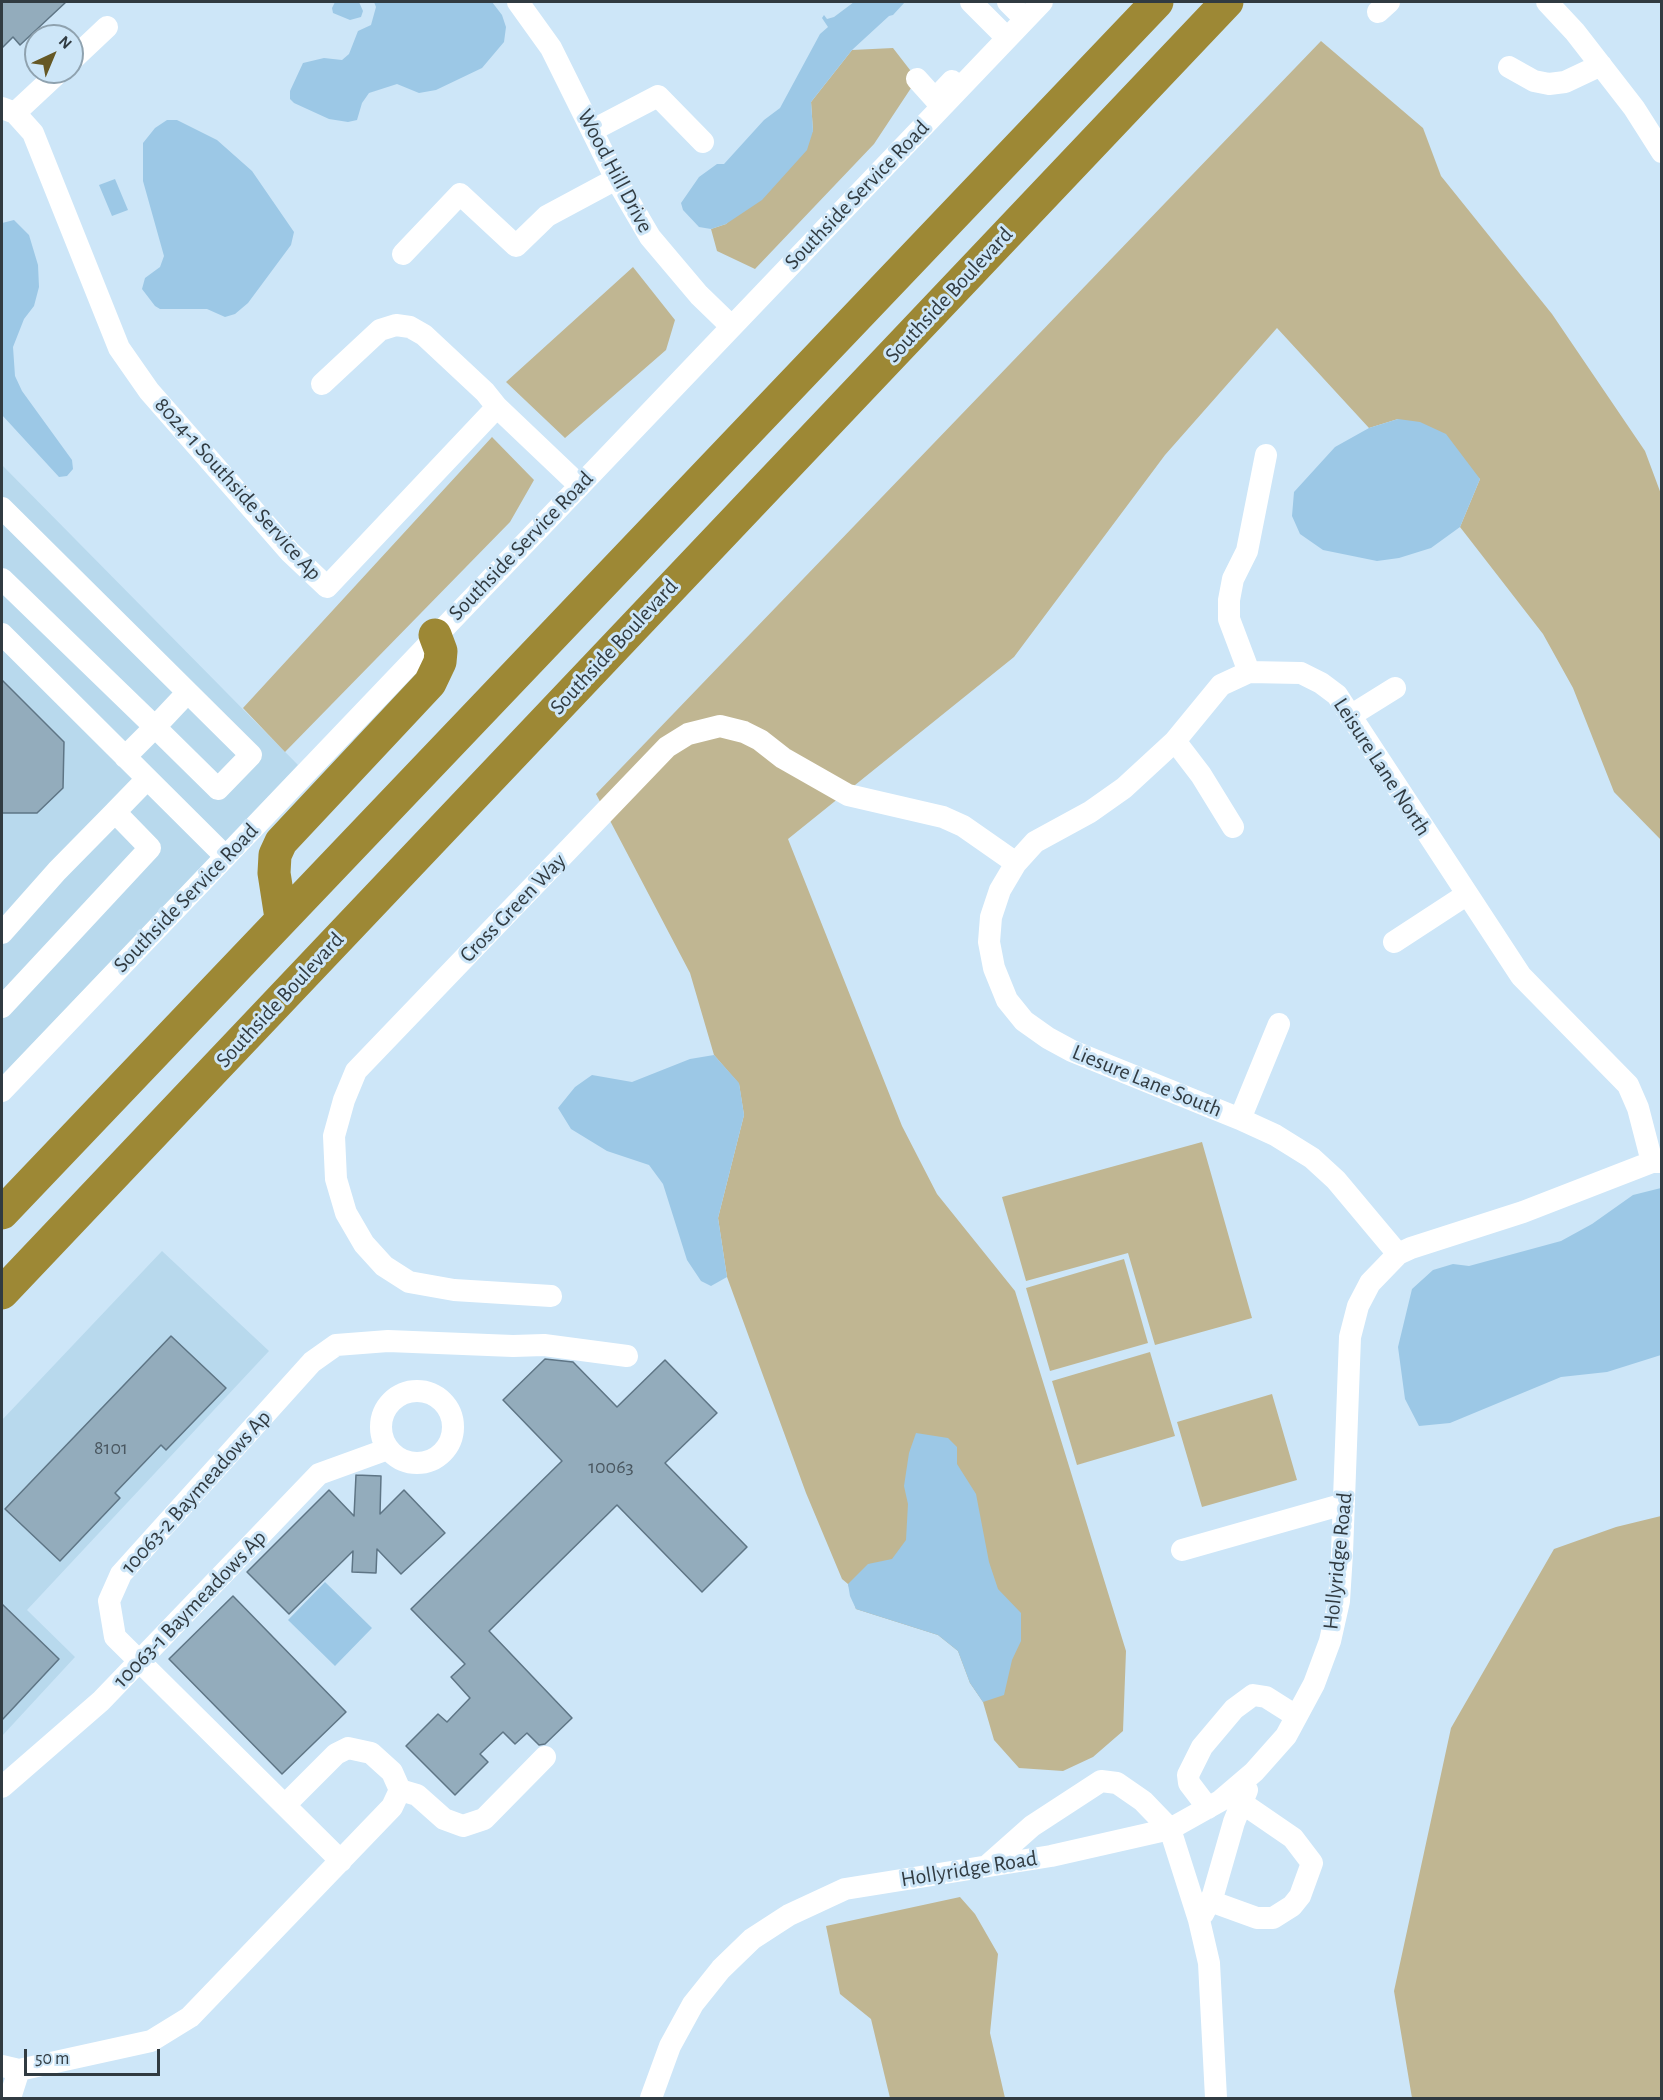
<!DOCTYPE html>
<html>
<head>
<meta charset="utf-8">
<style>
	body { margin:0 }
	#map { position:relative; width:1663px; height:2100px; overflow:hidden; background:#cde6f8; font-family:"Alegreya Sans",sans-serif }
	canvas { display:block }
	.frame { position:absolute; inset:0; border:3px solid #313b41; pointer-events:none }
	.north { position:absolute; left:24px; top:24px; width:60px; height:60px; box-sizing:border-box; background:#cde6f8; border:2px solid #8fa2af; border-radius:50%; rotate:44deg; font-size:16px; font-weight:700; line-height:24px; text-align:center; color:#313b41 }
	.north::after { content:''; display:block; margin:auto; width:21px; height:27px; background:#655825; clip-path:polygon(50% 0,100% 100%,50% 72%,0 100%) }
	.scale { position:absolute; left:24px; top:2049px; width:136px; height:27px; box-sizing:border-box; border:3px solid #313b41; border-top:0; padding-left:8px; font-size:18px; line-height:21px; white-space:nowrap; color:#313b41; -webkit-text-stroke:4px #cde6f8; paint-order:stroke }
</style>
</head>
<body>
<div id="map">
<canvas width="1663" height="2100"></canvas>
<div class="frame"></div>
<div class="north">N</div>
<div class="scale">50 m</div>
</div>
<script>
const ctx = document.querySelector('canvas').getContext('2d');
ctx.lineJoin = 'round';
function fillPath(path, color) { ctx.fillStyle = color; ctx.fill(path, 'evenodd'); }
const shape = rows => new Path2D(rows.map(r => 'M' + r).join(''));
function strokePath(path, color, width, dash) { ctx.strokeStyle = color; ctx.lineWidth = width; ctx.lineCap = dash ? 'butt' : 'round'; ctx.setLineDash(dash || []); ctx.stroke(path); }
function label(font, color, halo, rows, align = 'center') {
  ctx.font = font + ' "Alegreya Sans",sans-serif'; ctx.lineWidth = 6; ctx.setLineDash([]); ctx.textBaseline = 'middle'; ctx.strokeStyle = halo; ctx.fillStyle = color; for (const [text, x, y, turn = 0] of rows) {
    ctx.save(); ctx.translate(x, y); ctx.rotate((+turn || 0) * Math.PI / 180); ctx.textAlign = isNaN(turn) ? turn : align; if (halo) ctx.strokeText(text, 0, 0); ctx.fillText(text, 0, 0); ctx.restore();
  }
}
const built = shape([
	[2,465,298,765,2,1076],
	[162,1251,269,1351,27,1610,75,1657,2,1736,2,1420]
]);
const green = shape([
	[1321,41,1423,128,1441,176,1552,314,1645,451,1661,494,1661,840,1614,792,1573,688,1543,634,1460,527,1480,479,1398,419,1369,428,1277,328,1165,455,1014,657,788,839,902,1126,937,1194,1015,1291,1126,1651,1123,1731,1093,1757,1063,1771,1019,1768,994,1740,983,1702,970,1683,958,1651,938,1635,856,1609,848,1584,842,1579,806,1493,727,1277,718,1218,744,1115,739,1084,714,1055,690,973,596,794],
	[893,48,917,79,874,144,755,269,717,251,711,229,726,224,813,131,811,102,852,50],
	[633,267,675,320,666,350,565,438,506,382],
	[492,437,534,480,510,522,285,752,243,708],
	[1202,1142,1252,1318,1155,1345,1128,1253,1026,1281,1002,1197],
	[1124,1259,1148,1343,1050,1371,1026,1288],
	[1150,1352,1175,1436,1077,1465,1052,1381],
	[1272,1394,1297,1480,1202,1507,1177,1422],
	[1661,1516,1661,2098,1412,2098,1394,1991,1451,1728,1554,1549,1616,1527],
	[960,1897,975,1914,998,1954,990,2033,1005,2098,890,2098,871,2019,840,1994,826,1926]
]);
const water = shape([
	[335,2,359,2,363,11,361,17,350,20,333,13,332,8],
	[374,2,492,2,502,15,506,27,504,42,482,68,436,90,419,93,397,84,369,93,362,103,357,120,348,122,329,119,294,103,290,99,290,91,303,63,324,58,342,60,349,54,358,31,371,25,376,7],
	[854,2,905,2,893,15,889,16,852,50,811,102,813,131,807,150,762,200,726,224,711,229,699,227,683,210,681,203,699,177,717,164,724,164,764,120,780,108,820,34,828,27,822,18,824,15,827,19,834,17],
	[167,120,177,120,217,140,252,171,294,232,291,245,248,303,235,314,225,317,207,309,160,309,155,306,142,289,145,278,160,267,164,256,143,181,143,143,155,128],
	[115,179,128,210,112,216,99,185],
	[14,220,29,235,38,265,39,287,34,306,24,319,13,347,15,376,22,391,72,460,73,469,67,476,59,477,2,415,2,223],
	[1398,419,1420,422,1446,434,1480,479,1460,527,1431,548,1399,558,1377,561,1323,550,1300,534,1292,516,1294,492,1335,447,1369,428],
	[714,1055,739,1083,744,1115,718,1218,727,1277,711,1286,701,1281,687,1260,663,1184,649,1165,607,1151,571,1129,558,1108,575,1087,592,1075,632,1082,690,1059],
	[1661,1188,1661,1355,1607,1372,1561,1377,1450,1423,1419,1426,1405,1399,1398,1347,1412,1289,1433,1270,1453,1264,1469,1266,1561,1241,1592,1224,1633,1195],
	[916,1433,948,1438,957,1447,957,1464,976,1494,989,1562,998,1589,1021,1613,1021,1641,1012,1660,1004,1695,983,1702,970,1683,958,1651,938,1635,856,1609,850,1596,848,1584,868,1564,892,1559,906,1540,908,1504,904,1486,909,1453],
	[325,1582,372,1628,335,1666,288,1620]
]);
const building = shape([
	[2,2,66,2,20,45,13,37,2,48,2,2],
	[2,680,64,742,63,788,37,813,2,813,2,680],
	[171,1336,226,1388,166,1450,161,1445,115,1493,120,1498,60,1561,5,1509,171,1336],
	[545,1359,573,1362,617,1407,665,1360,717,1413,665,1463,747,1547,702,1592,617,1505,489,1631,572,1718,545,1744,539,1745,527,1733,515,1744,503,1732,480,1754,488,1762,455,1795,406,1746,438,1714,447,1722,470,1698,451,1677,465,1664,411,1609,562,1461,503,1400,545,1359],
	[356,1475,381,1476,380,1514,404,1490,445,1533,401,1574,377,1549,376,1573,352,1572,353,1551,289,1614,247,1572,329,1490,354,1516,356,1475],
	[233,1596,346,1712,282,1774,169,1659,233,1596],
	[2,1604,59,1659,2,1720,2,1604]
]);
const minor = shape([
	[518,2,551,48,616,179,650,237,699,295,731,326],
	[971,2,1007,38],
	[1008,2,1025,19],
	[1547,2,1575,32,1634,108,1662,152],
	[1378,12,1389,2],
	[72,60,107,27],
	[1509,67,1534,81,1549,84,1565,82,1601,65],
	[917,79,935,99,952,81],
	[2,108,15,113,33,133,119,348,149,391,290,552,327,587,497,407,579,485],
	[15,113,59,72],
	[593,130,658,96,703,142],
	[403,254,460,194,516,246,547,216,616,179],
	[322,384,380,330,396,325,410,327,424,335,485,392,497,407],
	[2,508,251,755,218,789,155,727,125,757],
	[2,579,155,727,187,693],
	[2,634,225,856],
	[1249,672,1229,619,1229,600,1233,579,1247,551,1266,455],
	[1350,716,1395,688],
	[1175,741,1201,775,1233,827],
	[2,933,57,871,115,812],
	[1394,942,1466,895],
	[2,1007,150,848,115,812,147,779],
	[2,1091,1042,2],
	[1240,1119,1279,1024],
	[1398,1254,1336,1180,1312,1158,1275,1135,1240,1119,1072,1051,1048,1038,1024,1021,1007,1000,994,968,989,942,991,917,1000,890,1016,863,1035,842,1090,812,1124,788,1175,741,1221,685,1249,672,1301,673,1321,683,1337,695,1521,976,1628,1085,1638,1108,1652,1162],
	[551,1296,454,1290,409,1282,384,1266,364,1244,346,1213,336,1179,334,1136,344,1100,356,1071,667,747,688,734,720,726,744,732,760,740,783,758,848,795,943,817,963,826,1016,863],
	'381 1427a36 36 0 1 1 72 0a36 36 0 1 1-72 0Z',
	[1182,1550,1344,1504],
	[2,1787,101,1701,319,1474,388,1449],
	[286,1804,336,1754,348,1748,371,1753,392,1772,400,1790],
	[1208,1808,1189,1783,1188,1775,1202,1747,1234,1709,1253,1695,1266,1697,1296,1716],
	[341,1861,115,1637,109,1601,121,1574,312,1362,336,1345,388,1341,513,1346,544,1345,627,1356],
	[988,1865,1032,1826,1101,1781,1117,1783,1143,1801,1170,1829,1199,1920,1209,1963,1216,2098],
	[1210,1901,1257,1918,1273,1918,1292,1906,1300,1896,1312,1863,1293,1838,1242,1803],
	[1203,1914,1213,1895,1234,1822,1247,1790],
	[2,2066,19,2070,10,2098],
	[19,2070,151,2041,190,2017,392,1807,400,1790,417,1795,444,1819,463,1826,484,1819,545,1757],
	[651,2098,670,2046,693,2004,721,1969,752,1939,789,1915,845,1889,1051,1856,1170,1829,1220,1801,1254,1772,1286,1736,1314,1684,1330,1641,1339,1601,1342,1553,1350,1337,1358,1306,1370,1283,1398,1254,1411,1248,1523,1212,1652,1162,1662,1162]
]);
const highway = shape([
	[281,918,274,873,275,855,281,842,430,683,440,662,441,651,435,635],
	[2,1213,1157,2],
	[2,1293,1227,2]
]);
const numberNames = [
	["8101",111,1448],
	["10063",611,1467]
];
const streetNames = [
	["Wood Hill Drive",615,171,62],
	["Southside Service Road",857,195,-46],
	["Southside Boulevard",949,295,-47],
	["8024-1 Southside Service Ap",238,489,48],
	["Southside Service Road",521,546,-46],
	["Southside Boulevard",614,647,-47],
	["Leisure Lane North",1382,767,57],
	["Southside Service Road",186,898,-46],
	["Cross Green Way",513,908,-46],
	["Southside Boulevard",280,1000,-47],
	["Liesure Lane South",1147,1081,22],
	["10063-2 Baymeadows Ap",196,1492,-48],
	["Hollyridge Road",1338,1561,-84],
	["10063-1 Baymeadows Ap",190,1609,-46],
	["Hollyridge Road",969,1869,-9]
];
fillPath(built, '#b8d9ed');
fillPath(green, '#c0b692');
fillPath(water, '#9cc8e6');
fillPath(building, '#93acbc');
strokePath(building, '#5e7585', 1.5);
strokePath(minor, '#fff', 22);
strokePath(highway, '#9d8835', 33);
label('20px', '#4a5760', null, numberNames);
label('22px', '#313b41', '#cde6f8', streetNames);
</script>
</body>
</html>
